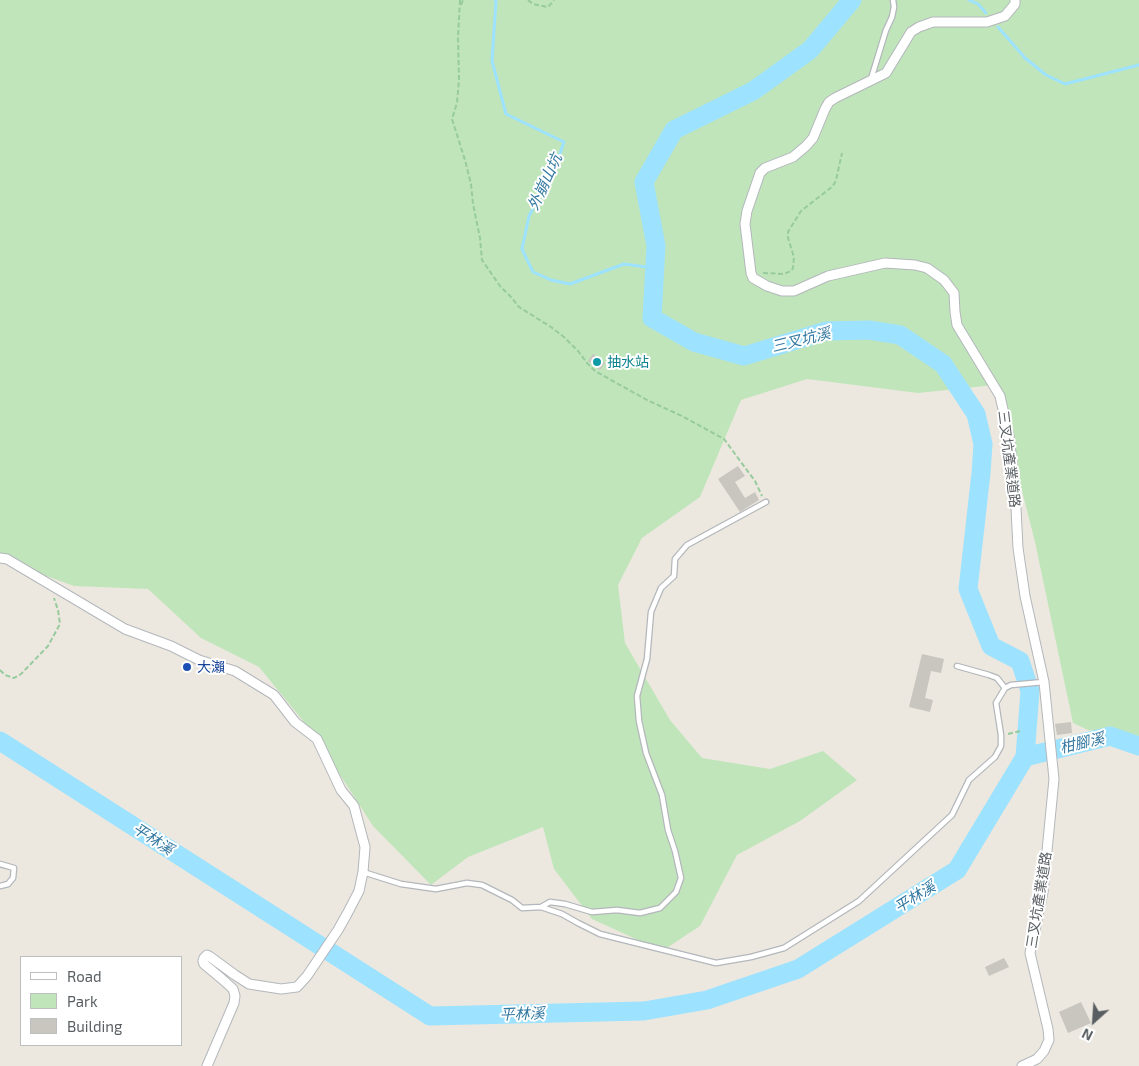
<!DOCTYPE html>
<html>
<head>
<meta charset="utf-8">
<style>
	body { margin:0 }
	#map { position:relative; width:1139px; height:1066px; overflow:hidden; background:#ece8df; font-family:"Exo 2",sans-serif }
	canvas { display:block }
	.legend { position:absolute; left:20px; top:956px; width:162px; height:90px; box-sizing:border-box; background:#fff; border:1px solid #bcbfc0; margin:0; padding:6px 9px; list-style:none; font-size:15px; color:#585e61 }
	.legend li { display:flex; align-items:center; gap:10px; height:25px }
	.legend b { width:25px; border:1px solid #bcbfc0 }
	.north { position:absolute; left:1069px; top:996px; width:50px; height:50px; -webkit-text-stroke:4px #fff; paint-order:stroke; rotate:206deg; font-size:14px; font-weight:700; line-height:20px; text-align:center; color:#585e61 }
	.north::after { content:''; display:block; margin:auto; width:18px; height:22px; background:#585e61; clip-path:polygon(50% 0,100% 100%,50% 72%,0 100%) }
</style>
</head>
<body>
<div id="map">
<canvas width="1139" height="1066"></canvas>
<ul class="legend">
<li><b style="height:6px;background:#fff"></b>Road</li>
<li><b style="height:14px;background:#c1e5bb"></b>Park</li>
<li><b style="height:14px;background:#c9c5bf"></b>Building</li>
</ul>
<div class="north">N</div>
</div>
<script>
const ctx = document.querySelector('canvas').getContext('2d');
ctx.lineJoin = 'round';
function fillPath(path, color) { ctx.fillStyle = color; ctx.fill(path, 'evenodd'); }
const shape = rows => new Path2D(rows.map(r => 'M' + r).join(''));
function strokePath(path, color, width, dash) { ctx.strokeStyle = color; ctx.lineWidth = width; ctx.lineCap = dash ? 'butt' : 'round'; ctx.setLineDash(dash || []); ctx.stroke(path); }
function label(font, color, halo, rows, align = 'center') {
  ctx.font = font + ' "Exo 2","Noto Sans TC",sans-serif'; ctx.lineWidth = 4; ctx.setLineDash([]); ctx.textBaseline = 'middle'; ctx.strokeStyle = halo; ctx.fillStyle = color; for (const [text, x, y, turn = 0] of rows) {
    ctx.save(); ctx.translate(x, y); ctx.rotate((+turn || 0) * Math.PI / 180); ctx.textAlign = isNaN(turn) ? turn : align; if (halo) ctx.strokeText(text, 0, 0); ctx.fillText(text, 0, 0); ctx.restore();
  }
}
const green = shape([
	[0,0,1139,0,1139,740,1130,736,1088,730,1073,723,1035,542,995,385,918,393,807,379,741,400,700,497,642,538,618,585,625,643,670,720,702,758,770,769,823,751,857,780,800,821,737,855,700,926,662,951,592,919,554,869,543,827,468,857,431,885,373,826,313,733,259,667,201,638,148,589,74,586,0,559]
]);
const stream = shape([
	[495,0,496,1,492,61,506,114,564,142,557,162,529,216,522,249,533,272,551,280,570,284,624,264,654,268],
	[969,0,978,4,986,13],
	[998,27,1025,58,1046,75,1065,84,1139,65]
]);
const river = shape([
	[0,741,430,1016,644,1011,707,1000,798,969,957,870,1025,757,1030,691,1020,661,991,646,968,589,981,473,983,444,976,414,943,364,900,335,869,330,826,331,744,356,694,342,652,318,656,246,644,182,674,130,753,91,810,50,852,0],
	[1025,757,1110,736,1139,746]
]);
const building = shape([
	[593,354,605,363,600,370,588,361],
	[738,466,745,476,735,482,745,498,755,492,759,500,740,512,718,479],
	[922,654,944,659,941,673,931,671,925,698,933,700,930,712,909,707],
	[1071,722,1072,733,1057,735,1055,724],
	[1004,958,1009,967,989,976,985,967],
	[1081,1002,1091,1023,1068,1033,1059,1012]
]);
const path = shape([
	[460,0,458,37,459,80,457,103,452,119,465,160,471,184,473,204,480,238,482,260,500,286,511,297,519,307,551,327,564,337,578,351,587,363,595,371,647,400,682,416,724,439,755,481,762,496],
	[528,0,533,4,548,7,554,0],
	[461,5,463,0],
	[763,273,784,274,791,271,793,268,794,257,788,238,788,232,801,211,833,186,836,180,842,153],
	[0,670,5,675,14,678,21,674,48,646,60,624,58,610,54,598],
	[1008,734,1020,731]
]);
const lane = shape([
	[871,79,886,30,892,17,894,7,893,0],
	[957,666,989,675,997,678,1005,688],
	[0,864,14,868,13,878,8,884,0,886],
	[363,872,401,884,436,889,467,883,482,885,512,900,522,908,541,907,562,914,578,923,600,934,716,963,751,957,784,948,859,901,952,815,969,780,995,757,1001,746,1001,735,996,703,1005,688,1011,685,1044,682],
	[541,907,550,902,565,904,592,912,617,910,640,913,660,908,676,892,681,878,675,851,668,830,662,795,646,753,639,721,637,696,647,659,651,612,661,588,674,576,675,559,687,545,766,502]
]);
const street = shape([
	[1015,0,1015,4,1005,16,987,22,933,22,919,27,911,32,886,73,835,98,829,102,825,109,813,138,806,146,793,157,765,168,760,173,747,211,745,224,751,273,753,278,767,286,782,291,794,291,828,276,885,263,915,265,927,268,944,280,954,293,955,312,957,325,1000,396,1009,436,1015,488,1018,548,1025,596,1044,682,1054,779,1043,892,1030,953,1048,1029,1049,1040,1044,1051,1037,1059,1022,1066],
	[0,558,7,559,125,629,171,646,199,660,235,671,274,695,295,722,317,739,341,790,354,806,365,847,363,872,359,891,347,914,338,930,307,976,297,987,281,989,249,984,235,975,209,956,207,955,204,958,203,961,204,964,222,979,233,989,235,996,234,1003,207,1066]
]);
const markers = [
	[597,362,5,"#0f9aa8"],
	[187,667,5,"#1a4fb4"]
];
const cultureNames = [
	["抽水站",607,362]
];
const streetNames = [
	["三叉坑產業道路",1009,459,83],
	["三叉坑產業道路",1039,900,-81]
];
const transitNames = [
	["大瀨",197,667]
];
const waterNames = [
	["外崩山坑",545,182,-65],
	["三叉坑溪",801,340,-14],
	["柑腳溪",1082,743,-13],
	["平林溪",153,839,33],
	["平林溪",915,897,-32],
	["平林溪",522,1014,-2]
];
fillPath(green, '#c1e5bb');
strokePath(stream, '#9de2ff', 3);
strokePath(river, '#9de2ff', 19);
fillPath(building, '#c9c5bf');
strokePath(lane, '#b3b7bb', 7);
strokePath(street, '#b3b7bb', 11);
strokePath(path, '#97cb9d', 2, [5, 2.5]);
strokePath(lane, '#fff', 4.5);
strokePath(street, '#fff', 9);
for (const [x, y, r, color] of markers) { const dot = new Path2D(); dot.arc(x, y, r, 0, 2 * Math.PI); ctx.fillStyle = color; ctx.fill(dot); strokePath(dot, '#fff', 2); }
label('14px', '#0d838f', '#fff', cultureNames, 'left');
label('14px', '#585e61', '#fff', streetNames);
label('14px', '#164399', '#fff', transitNames, 'left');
label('italic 15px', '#3479a1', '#fff', waterNames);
</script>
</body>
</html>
